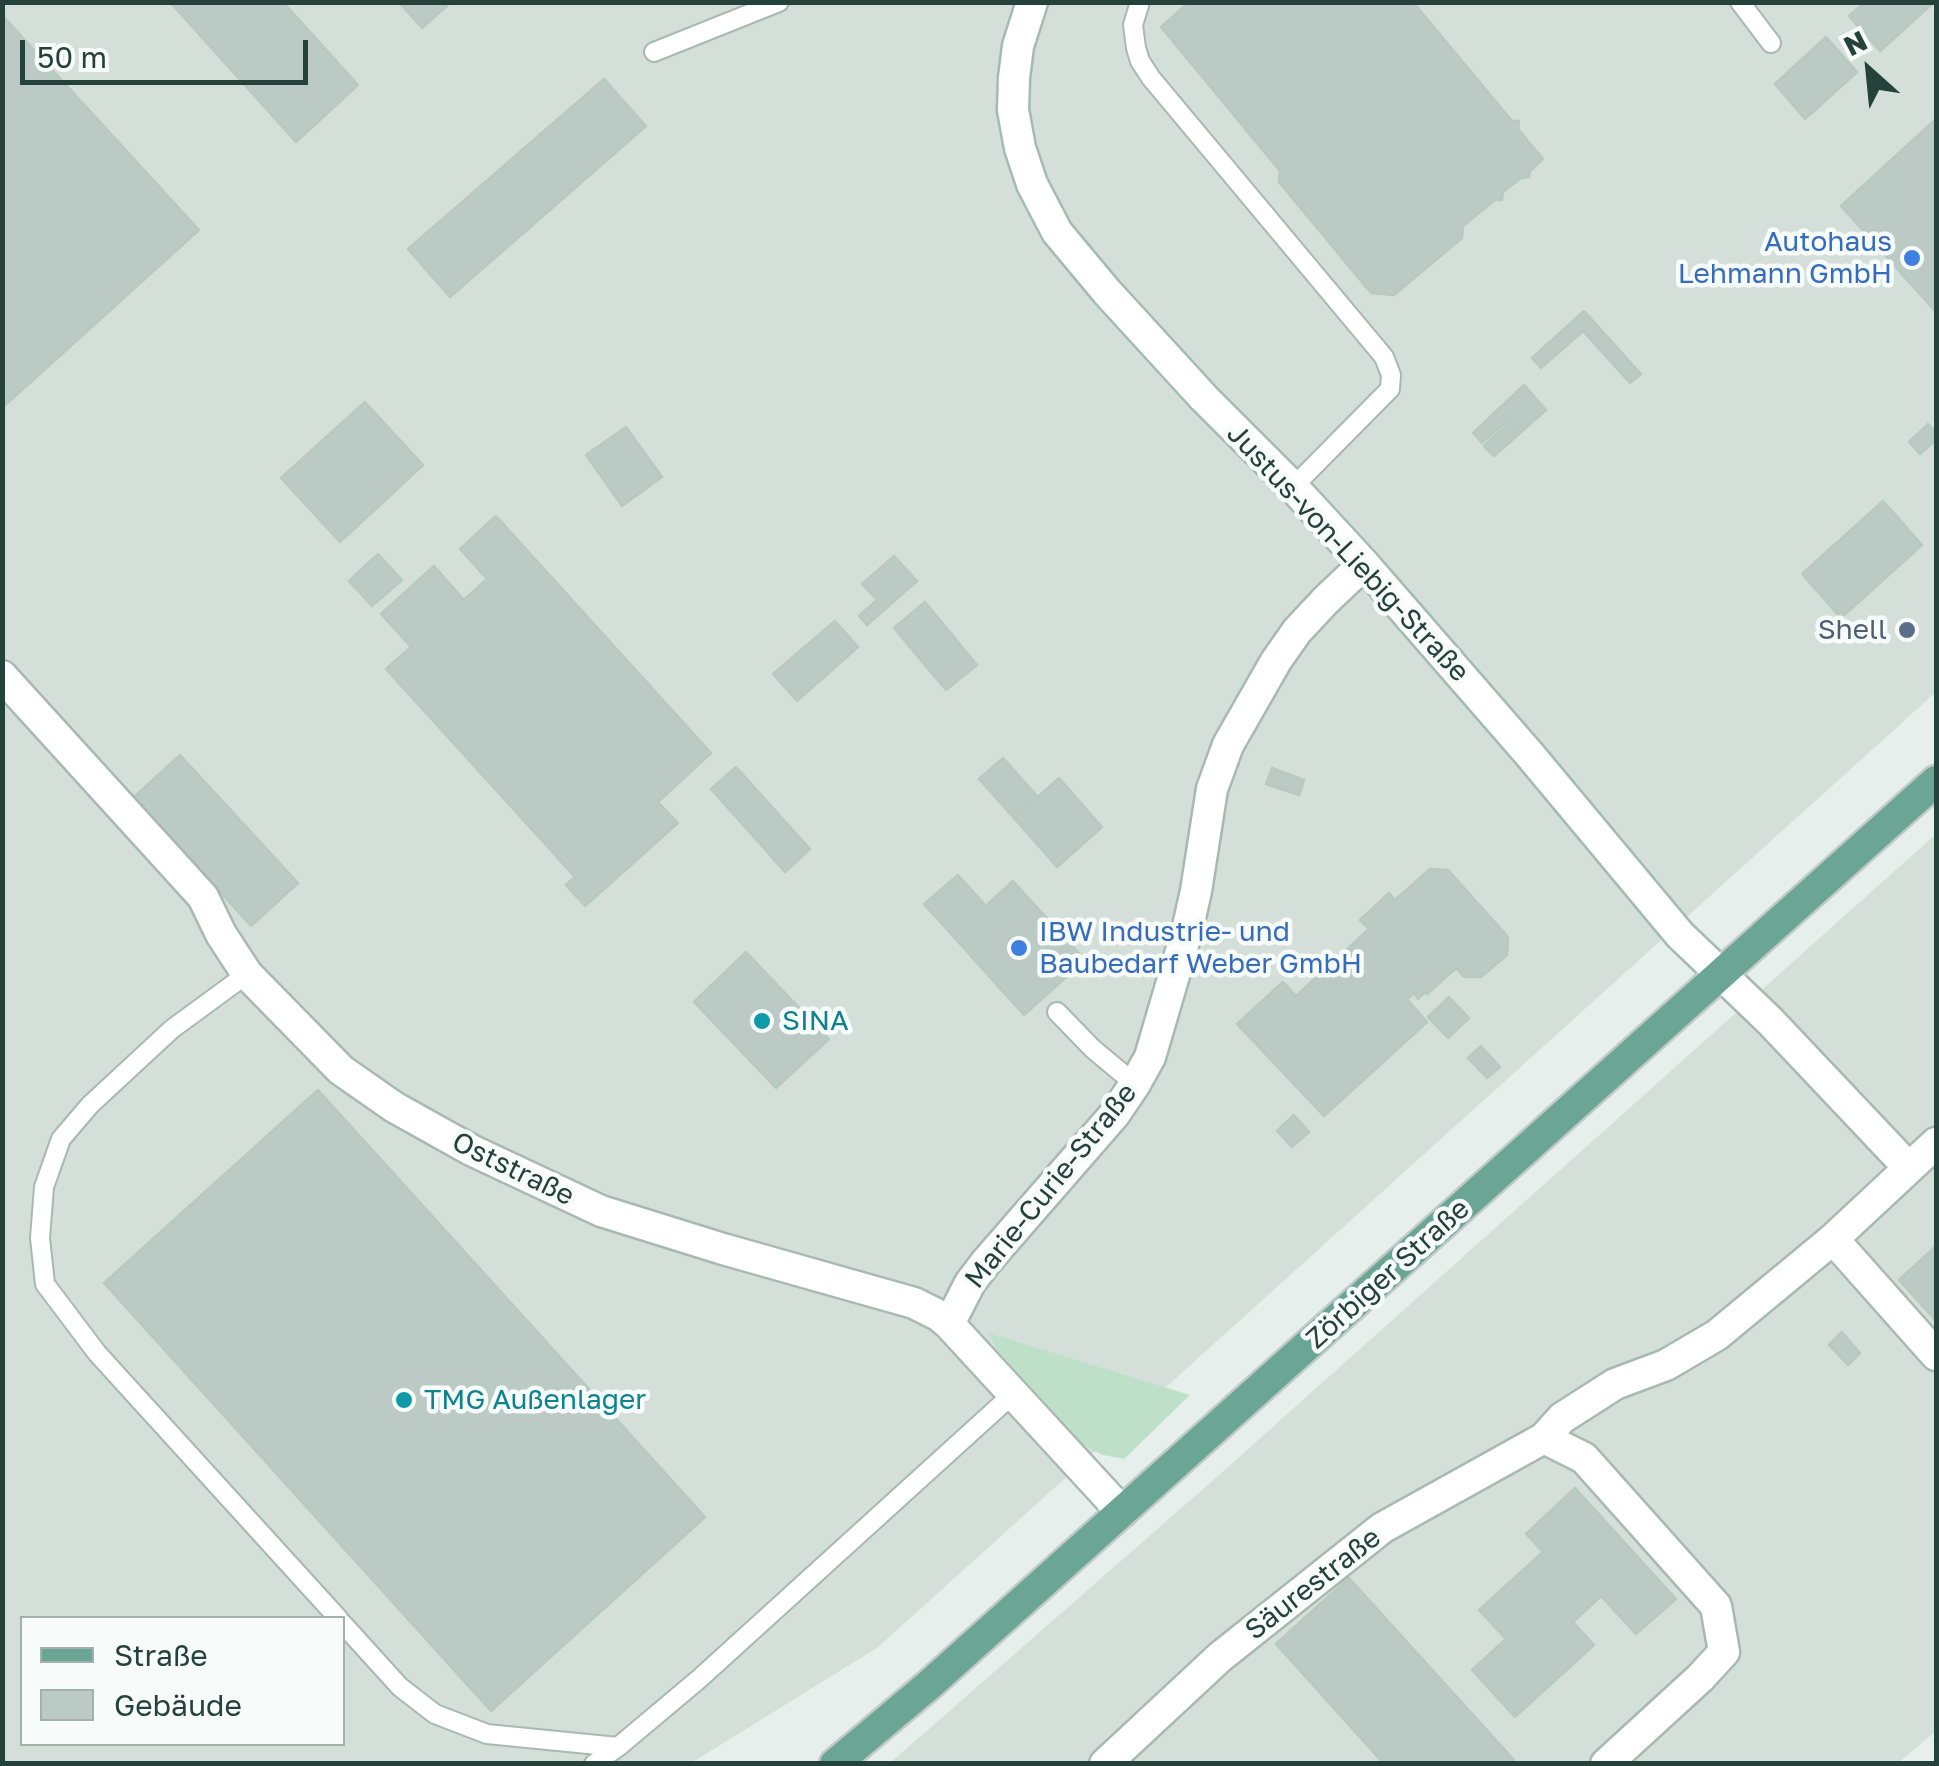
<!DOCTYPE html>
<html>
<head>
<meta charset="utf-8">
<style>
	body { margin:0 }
	#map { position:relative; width:1939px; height:1766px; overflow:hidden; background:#e6efeb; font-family:"Golos Text",sans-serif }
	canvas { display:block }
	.frame { position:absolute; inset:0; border:5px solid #24423a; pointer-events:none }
	.legend { position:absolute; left:20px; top:1616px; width:325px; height:130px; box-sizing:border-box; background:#f7fbf9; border:2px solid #a3b1ad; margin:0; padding:12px 18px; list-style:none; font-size:30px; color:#24423a }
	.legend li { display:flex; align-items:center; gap:20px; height:50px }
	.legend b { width:50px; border:2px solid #a3b1ad }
	.north { position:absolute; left:1819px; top:20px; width:100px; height:100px; -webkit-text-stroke:8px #f7fbf9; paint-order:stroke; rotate:333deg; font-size:28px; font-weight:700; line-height:40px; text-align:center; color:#24423a }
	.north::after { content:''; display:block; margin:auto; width:35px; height:45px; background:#24423a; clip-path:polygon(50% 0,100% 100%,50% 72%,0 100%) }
	.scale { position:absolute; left:20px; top:40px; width:288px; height:45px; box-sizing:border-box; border:5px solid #24423a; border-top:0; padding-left:12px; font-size:30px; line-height:35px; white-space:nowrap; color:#24423a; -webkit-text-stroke:8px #f7fbf9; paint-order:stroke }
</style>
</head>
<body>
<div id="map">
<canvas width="1939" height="1766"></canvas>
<div class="frame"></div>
<ul class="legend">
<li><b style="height:12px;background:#6aa596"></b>Straße</li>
<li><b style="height:28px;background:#bbcac4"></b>Gebäude</li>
</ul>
<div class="north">N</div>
<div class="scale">50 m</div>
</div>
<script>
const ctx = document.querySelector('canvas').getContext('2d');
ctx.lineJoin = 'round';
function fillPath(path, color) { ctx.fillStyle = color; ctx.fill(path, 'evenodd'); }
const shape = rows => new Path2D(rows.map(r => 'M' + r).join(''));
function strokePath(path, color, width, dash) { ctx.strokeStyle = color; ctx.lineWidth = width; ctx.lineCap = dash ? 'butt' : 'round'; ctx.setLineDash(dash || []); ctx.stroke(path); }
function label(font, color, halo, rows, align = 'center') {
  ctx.font = font + ' "Golos Text",sans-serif'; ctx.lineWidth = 9; ctx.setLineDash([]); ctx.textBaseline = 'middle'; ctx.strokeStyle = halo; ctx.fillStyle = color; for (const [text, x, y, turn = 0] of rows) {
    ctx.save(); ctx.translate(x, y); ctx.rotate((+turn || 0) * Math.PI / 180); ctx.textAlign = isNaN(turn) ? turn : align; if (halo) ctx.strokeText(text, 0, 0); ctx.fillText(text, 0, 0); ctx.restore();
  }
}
const built = shape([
	[3,3,1936,3,1936,692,877,1648,691,1763,3,1764],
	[22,1618,342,1618,342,1744,22,1744],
	[1936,834,1936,1731,1897,1764,889,1764,1210,1483]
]);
const green = shape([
	[989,1333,1190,1395,1124,1459,1103,1455,1084,1446,996,1348]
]);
const building = shape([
	[170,2,283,2,358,85,296,142,170,2],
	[399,2,451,2,422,28,399,2],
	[1189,2,1413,2,1512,121,1519,121,1518,129,1543,159,1530,171,1529,177,1521,178,1503,192,1502,200,1495,200,1463,226,1462,238,1394,295,1371,293,1279,182,1280,171,1161,27,1189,2],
	[1865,2,1931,2,1932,4,1880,51,1849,16,1865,2],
	[2,15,199,230,2,408,2,15],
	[1826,37,1857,72,1805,119,1775,84,1826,37],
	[604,79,646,126,450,297,408,249,604,79],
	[1936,119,1936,310,1935,311,1841,206,1936,119],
	[1584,311,1641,374,1630,383,1583,331,1541,368,1532,358,1584,311],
	[1524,385,1546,410,1520,433,1508,420,1482,443,1473,433,1524,385],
	[365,402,423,465,340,542,281,478,365,402],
	[1510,422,1520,433,1494,456,1484,446,1510,422],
	[1928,424,1936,433,1936,440,1920,454,1909,442,1928,424],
	[626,427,662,477,622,506,586,455,626,427],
	[1883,501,1922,545,1841,618,1802,574,1883,501],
	[496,516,711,753,658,802,678,823,585,906,566,885,575,877,386,669,411,647,381,614,434,566,464,600,487,579,460,549,496,516],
	[378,554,402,580,372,606,349,581,378,554],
	[894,556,917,581,867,625,859,616,877,600,862,584,894,556],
	[925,602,977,665,946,690,894,628,925,602],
	[835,621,858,647,797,701,773,674,835,621],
	[180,755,298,883,251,926,134,797,180,755],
	[1003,758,1038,797,1014,818,979,779,1003,758],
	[736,767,810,849,785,872,711,789,736,767],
	[1272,768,1304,780,1299,795,1266,784,1272,768],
	[1059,778,1102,827,1057,867,1014,818,1059,778],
	[1430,869,1448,870,1508,937,1507,955,1481,977,1464,977,1456,968,1427,994,1425,992,1418,999,1414,993,1407,999,1427,1022,1324,1116,1237,1024,1283,982,1296,996,1369,929,1360,920,1389,893,1395,900,1430,869],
	[958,875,986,906,1013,881,1085,960,1024,1015,924,904,958,875],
	[746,952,829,1039,776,1088,694,1002,746,952],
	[1449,997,1469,1018,1448,1038,1428,1017,1449,997],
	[1481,1046,1500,1067,1487,1078,1468,1058,1481,1046],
	[318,1090,705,1517,491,1711,104,1283,318,1090],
	[1294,1115,1309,1132,1292,1147,1277,1131,1294,1115],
	[1936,1246,1936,1321,1899,1280,1936,1246],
	[1842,1332,1860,1353,1848,1365,1829,1345,1842,1332],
	[1575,1488,1676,1599,1636,1634,1601,1596,1573,1622,1594,1645,1515,1717,1472,1670,1506,1639,1479,1610,1543,1552,1526,1534,1575,1488],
	[1349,1578,1514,1760,1510,1764,1384,1764,1276,1644,1349,1578]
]);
const lane = shape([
	[1140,2,1133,25,1136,48,1140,61,1151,78,1384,357,1391,375,1390,389,1293,487],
	[1740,2,1771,43],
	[654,52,779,2],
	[247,974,172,1029,90,1105,61,1139,44,1187,40,1238,45,1284,97,1353,338,1618],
	[1057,1012,1093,1049,1135,1084],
	[342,1623,400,1687,435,1714,487,1734,618,1747],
	[594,1764,618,1747,699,1679,1013,1394]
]);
const street = shape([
	[2,676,203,897,221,934,247,974,341,1070,394,1107,471,1150,601,1211,723,1249,914,1303,938,1315,949,1324,1122,1512],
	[1722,975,1770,1021,1909,1168],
	[1833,1239,1936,1355],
	[949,1324,970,1283,986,1262,1114,1115,1135,1084,1150,1057,1187,931,1196,891,1212,789,1228,745,1276,661,1297,631,1326,600,1364,564],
	[1544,1438,1584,1458,1716,1606,1724,1652,1700,1678,1606,1764],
	[1105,1764,1220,1657,1382,1528,1544,1438,1562,1418,1615,1384,1666,1365,1717,1335,1833,1239,1936,1143]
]);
const secondary = shape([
	[1032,2,1018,46,1014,78,1013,110,1020,148,1032,184,1057,232,1107,292,1204,398,1293,487,1364,564,1530,755,1680,935,1722,975]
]);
const primary = shape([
	[835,1764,929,1685,1936,781]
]);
const markers = [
	[1912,258,10,"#3f7fe0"],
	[1907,630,10,"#5c6f8a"],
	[1019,948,10,"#3f7fe0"],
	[762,1021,10,"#0f9aa8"],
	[404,1400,10,"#0f9aa8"]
];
const shopNames = [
	["Autohaus",1892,242],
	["Lehmann GmbH",1892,274],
	["IBW Industrie- und",1039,932,"left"],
	["Baubedarf Weber GmbH",1039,964,"left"]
];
const streetNames = [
	["Justus-von-Liebig-Straße",1348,553,47],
	["Oststraße",513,1169,26],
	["Marie-Curie-Straße",1051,1186,-51],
	["Zörbiger Straße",1388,1274,-42],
	["Säurestraße",1313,1584,-38]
];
const serviceNames = [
	["Shell",1887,630]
];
const cultureNames = [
	["SINA",782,1021],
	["TMG Außenlager",424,1400]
];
fillPath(built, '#d4dfda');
fillPath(green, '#bfe0c8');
fillPath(building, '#bbcac4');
strokePath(building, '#b8c9c2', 2.5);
strokePath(lane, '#a8b8b2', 22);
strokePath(street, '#a8b8b2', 35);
strokePath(secondary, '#a4bbb3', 35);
strokePath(primary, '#c2cac8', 35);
strokePath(lane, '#fff', 18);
strokePath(street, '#fff', 30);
strokePath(secondary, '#fff', 30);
strokePath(primary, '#6aa596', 30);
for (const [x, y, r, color] of markers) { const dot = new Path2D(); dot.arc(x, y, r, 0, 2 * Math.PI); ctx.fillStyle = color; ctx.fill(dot); strokePath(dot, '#f7fbf9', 4); }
label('28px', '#366cbe', '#f7fbf9', shopNames, 'right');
label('28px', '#24423a', '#f7fbf9', streetNames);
label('28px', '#4e5e75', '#f7fbf9', serviceNames, 'right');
label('28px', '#0d838f', '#f7fbf9', cultureNames, 'left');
</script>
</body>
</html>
